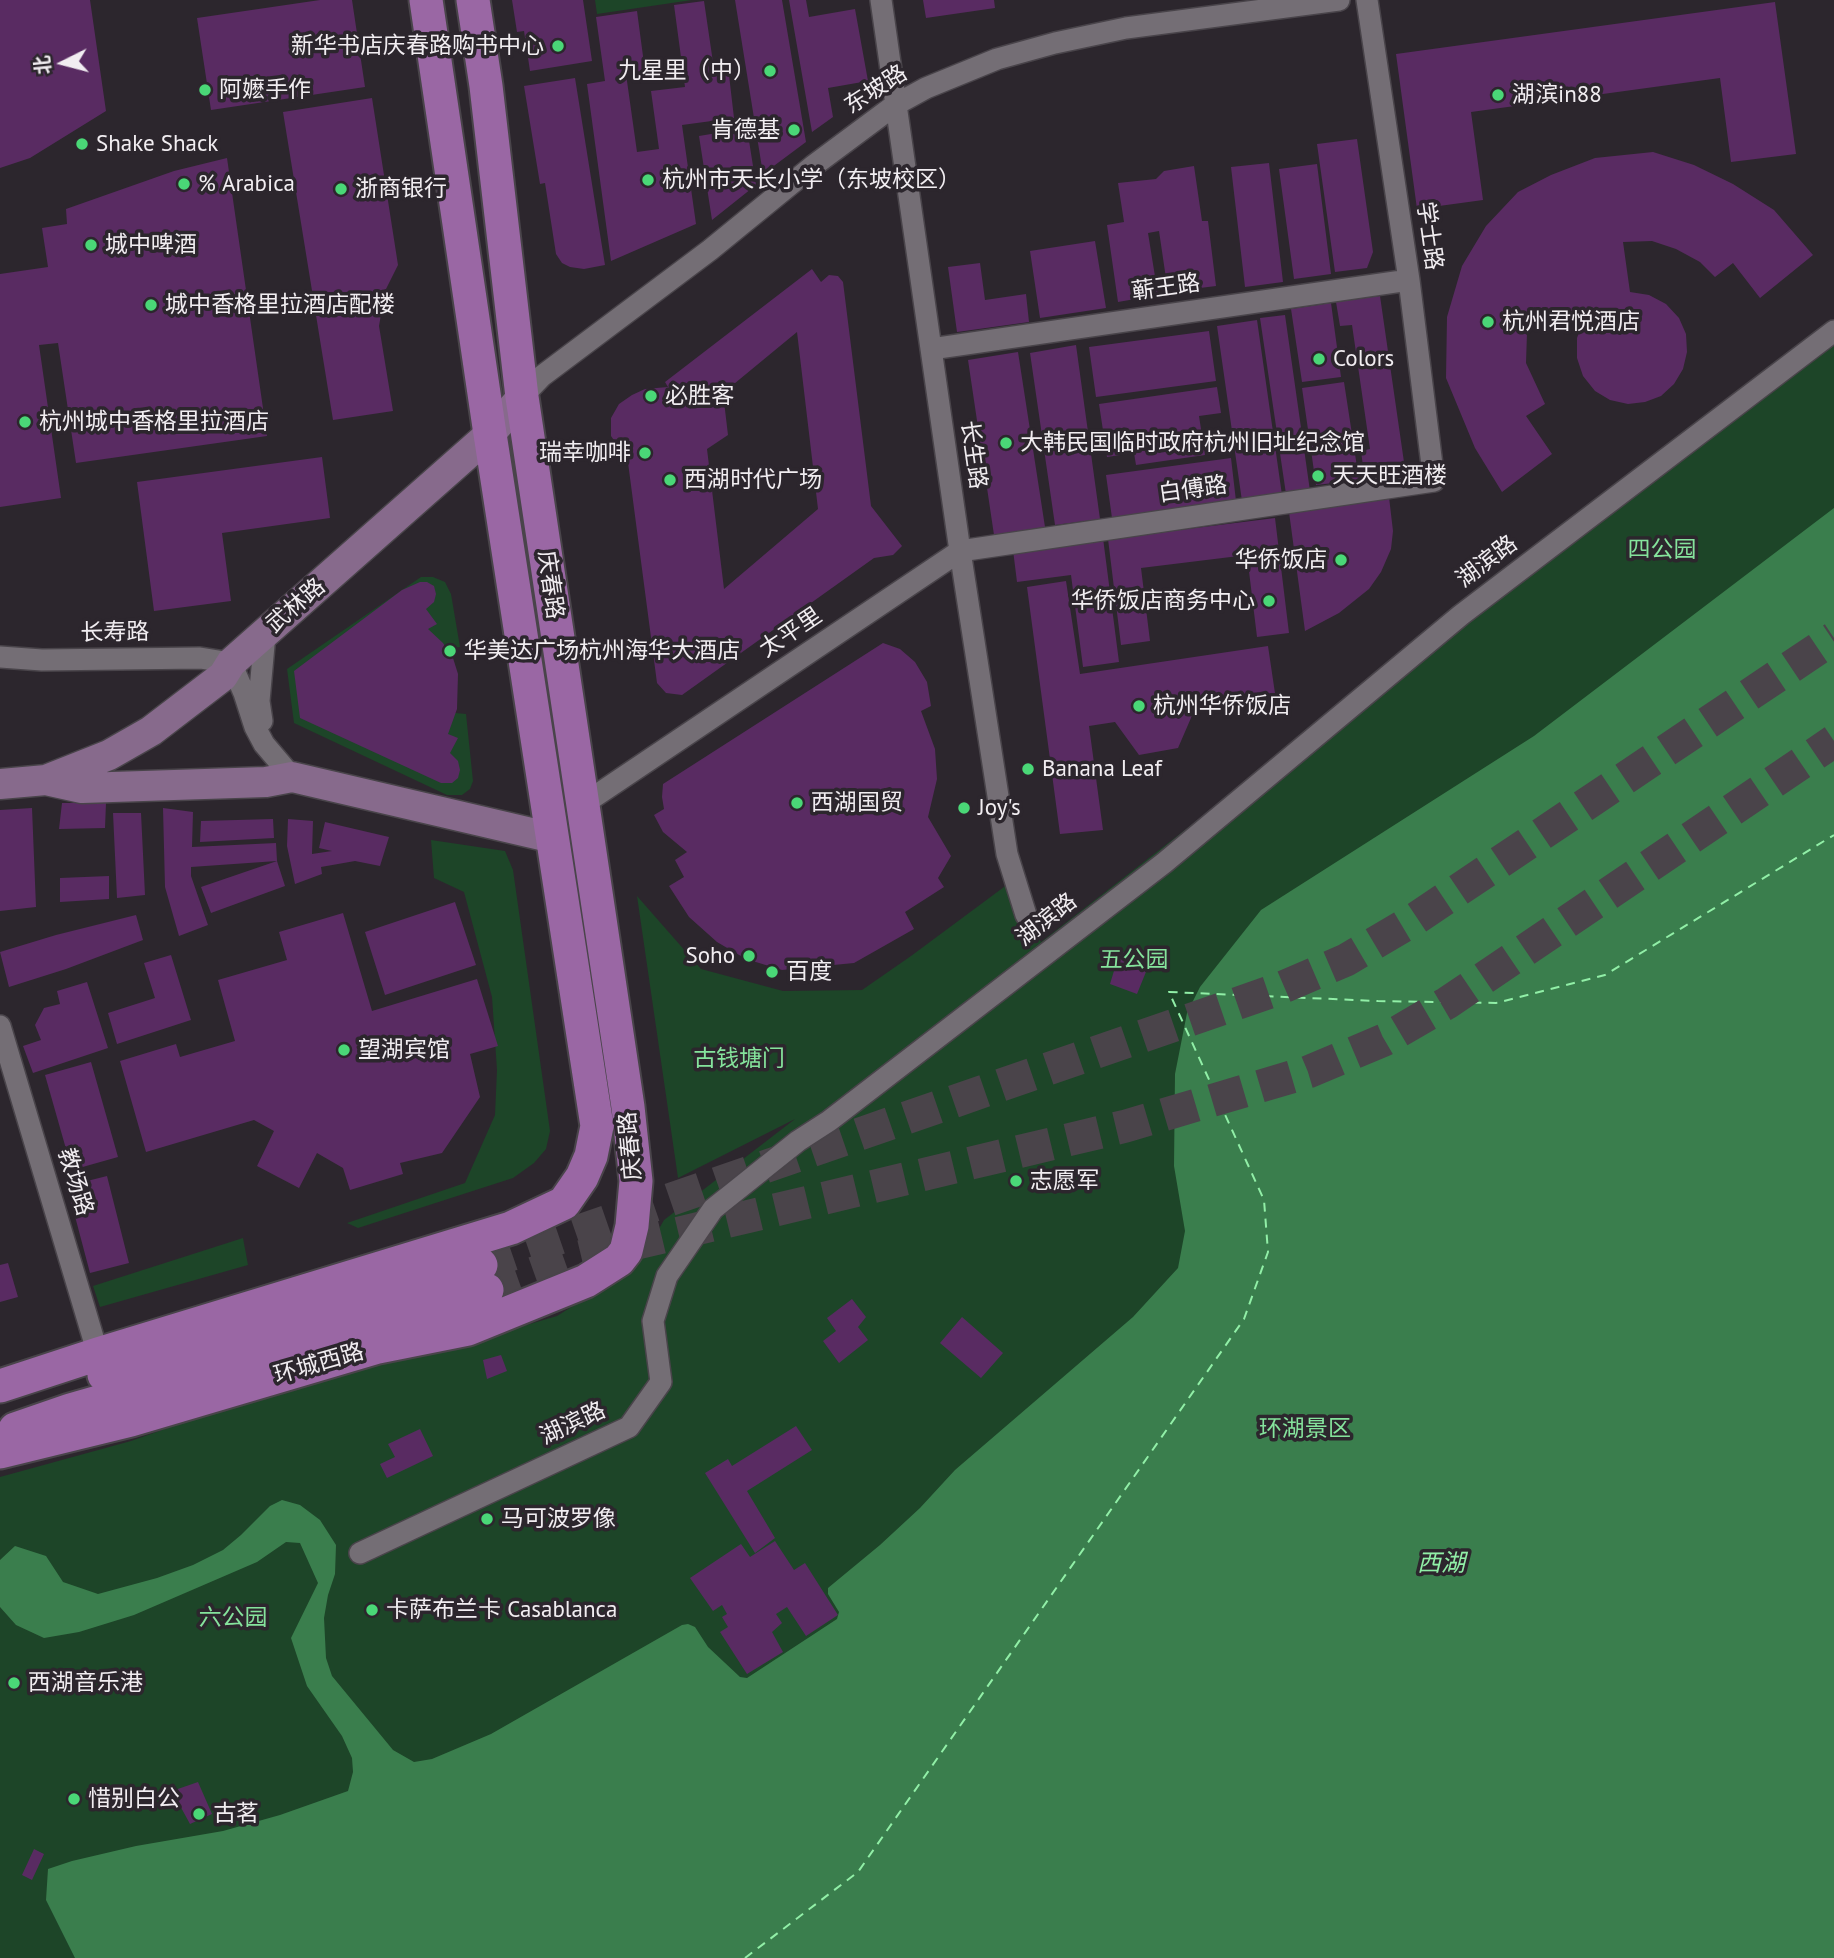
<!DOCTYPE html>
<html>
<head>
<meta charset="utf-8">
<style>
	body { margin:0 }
	#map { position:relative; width:1834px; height:1958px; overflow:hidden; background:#2c262d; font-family:"PT Sans","Noto Sans SC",sans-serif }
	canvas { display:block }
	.north { position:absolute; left:28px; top:28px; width:70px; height:70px; -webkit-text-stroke:5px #2c262d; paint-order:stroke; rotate:264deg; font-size:19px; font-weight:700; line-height:28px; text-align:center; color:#f1edf1 }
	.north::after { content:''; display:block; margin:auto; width:24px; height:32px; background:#f1edf1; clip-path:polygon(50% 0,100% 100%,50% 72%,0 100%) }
</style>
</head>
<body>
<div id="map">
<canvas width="1834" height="1958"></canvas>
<div class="north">北</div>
</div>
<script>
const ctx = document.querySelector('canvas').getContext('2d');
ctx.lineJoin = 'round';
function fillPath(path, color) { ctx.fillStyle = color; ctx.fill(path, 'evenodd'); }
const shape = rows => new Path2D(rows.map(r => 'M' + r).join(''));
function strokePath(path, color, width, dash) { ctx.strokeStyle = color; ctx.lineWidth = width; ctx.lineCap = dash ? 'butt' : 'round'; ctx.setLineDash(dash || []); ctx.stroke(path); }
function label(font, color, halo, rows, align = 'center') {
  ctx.font = font + ' "PT Sans","Noto Sans SC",sans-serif'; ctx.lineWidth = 7; ctx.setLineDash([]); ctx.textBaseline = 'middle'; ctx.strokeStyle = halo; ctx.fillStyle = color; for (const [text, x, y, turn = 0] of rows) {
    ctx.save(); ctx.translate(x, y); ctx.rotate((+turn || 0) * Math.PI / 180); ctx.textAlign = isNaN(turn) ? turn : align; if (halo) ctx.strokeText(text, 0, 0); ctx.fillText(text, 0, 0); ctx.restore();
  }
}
const green = shape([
	[595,0,692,0,597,14],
	[1834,331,1834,1958,0,1958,0,1477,131,1441,356,1361,472,1341,557,1316,638,1265,664,1220,795,1119,678,1178,637,896,701,969,783,991,862,990,911,956,1008,884,1041,942,1461,615],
	[421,577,433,577,445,582,451,594,460,647,436,650,445,712,466,714,473,781,470,789,462,795,447,795,294,723,287,669],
	[431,840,505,851,513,870,550,1131,546,1149,534,1163,513,1178,358,1228,347,1223,465,1183,495,1115,497,1070,492,997,464,892,434,878],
	[243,1238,248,1265,100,1307,93,1286]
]);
const water = shape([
	[1834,508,1834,1958,75,1958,46,1900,48,1869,72,1861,136,1846,223,1831,280,1815,348,1791,353,1772,352,1758,342,1736,307,1686,291,1638,318,1583,300,1543,286,1542,257,1562,134,1615,79,1632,44,1638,16,1625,0,1607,0,1560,15,1546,46,1556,63,1582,98,1594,157,1578,193,1565,223,1550,241,1535,270,1506,282,1500,300,1505,320,1520,336,1545,335,1574,328,1595,324,1618,326,1658,332,1676,393,1750,414,1762,432,1759,491,1734,682,1625,688,1624,695,1627,708,1647,740,1677,747,1678,837,1619,839,1612,828,1594,828,1588,880,1545,920,1508,955,1470,1133,1317,1178,1268,1185,1231,1174,1166,1175,1074,1187,1013,1200,987,1261,910,1534,736]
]);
const ferry = shape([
	[745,1958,858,1872,1244,1319,1268,1252,1264,1200,1169,992,1378,1001,1496,1003,1605,975,1834,835]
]);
const building = shape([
	[0,0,90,0,106,111,30,158,0,168],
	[320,0,352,0,365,87,211,110,197,18],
	[512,0,583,0,592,61,530,71,524,31,517,32],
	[735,0,782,0,806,142,763,174],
	[789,0,806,0,809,17,855,9,868,81,828,88,833,117,812,132],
	[923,0,994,0,995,8,926,18],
	[704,1,715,76,729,75,734,118,682,125,696,224,611,261,587,84,605,81,596,17,637,11,645,71,626,74,637,152,659,149,651,91,685,87,674,5],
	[1775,2,1796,154,1731,162,1720,78,1471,112,1483,200,1417,209,1396,54],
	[575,78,605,265,584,269,570,267,562,263,556,254,545,183,540,184,524,86],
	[372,98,398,265,385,291,379,326,393,411,333,420,283,112],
	[747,128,756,185,712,220,699,136],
	[1357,139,1373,252,1367,268,1335,272,1317,144],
	[1653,152,1694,165,1733,184,1774,210,1813,255,1760,298,1733,263,1715,277,1700,262,1676,249,1652,241,1623,242,1630,292,1649,295,1666,304,1679,318,1686,334,1687,352,1683,369,1674,384,1661,396,1645,402,1628,404,1610,400,1595,391,1583,376,1577,358,1577,338,1581,327,1534,307,1527,333,1526,363,1545,404,1526,416,1552,454,1502,492,1475,448,1446,378,1447,317,1462,266,1486,226,1518,192,1551,175,1595,158],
	[227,158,267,436,76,463,58,343,39,345,61,498,0,507,0,274,48,267,42,228,67,224,66,209,174,171],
	[1269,163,1283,282,1245,287,1231,167],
	[1317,164,1331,274,1294,279,1279,169],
	[1194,166,1202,221,1208,221,1216,286,1168,292,1159,231,1148,233,1158,295,1118,302,1107,225,1124,222,1118,183,1156,179,1164,171],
	[1095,241,1106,308,1040,318,1030,251],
	[980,263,985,300,1026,294,1029,322,957,332,948,267],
	[812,269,821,282,829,275,838,276,843,282,871,506,902,546,893,555,874,558,682,695,666,693,657,683,627,455,618,446,611,436,611,418,619,404,632,395,645,389,668,387,665,382],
	[797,332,818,509,724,589,707,449,728,435,723,393],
	[1380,296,1405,469,1364,474,1361,451,1370,449,1352,325,1340,326,1336,302],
	[1331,303,1341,377,1302,382,1291,309],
	[1285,315,1310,491,1286,494,1260,318],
	[1257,320,1282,495,1242,501,1217,326],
	[1209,331,1216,381,1096,397,1089,347],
	[1076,345,1100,519,1055,525,1030,353],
	[1018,352,1045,527,994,535,968,360],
	[1344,382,1359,480,1316,485,1302,388],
	[1217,387,1221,413,1199,416,1205,455,1136,465,1134,453,1107,457,1099,404],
	[322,457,330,518,222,533,231,601,154,611,137,482],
	[1231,458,1236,501,1112,518,1106,475],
	[1389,497,1393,531,1391,549,1381,572,1369,589,1339,613,1305,631,1289,512],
	[1275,518,1289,633,1257,637,1247,555,1141,568,1150,641,1121,645,1108,539],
	[1103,538,1119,662,1083,667,1071,575,1017,582,1013,550],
	[1066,581,1080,674,1268,646,1276,700,1194,711,1178,748,1139,755,1115,722,1089,726,1103,830,1060,834,1027,587],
	[420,582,427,582,434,586,436,594,434,602,426,609,437,624,428,629,443,643,453,658,458,674,457,709,448,734,458,738,450,753,458,761,460,770,458,778,452,783,441,783,300,718,294,671,402,590],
	[883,643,900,649,915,662,927,682,931,706,921,711,935,749,937,779,928,817,951,856,938,878,944,887,905,912,914,929,854,963,782,970,746,959,717,942,689,917,669,886,684,877,675,860,687,852,663,832,654,815,664,809,662,797,663,784],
	[62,803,106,803,105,828,59,829],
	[32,808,36,907,0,911,0,810],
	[163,808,193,812,192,847,276,843,277,861,285,886,211,913,201,887,277,861,191,867,191,876,208,925,179,936,165,887],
	[113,813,141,813,145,895,117,898],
	[273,819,274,838,200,842,201,821],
	[288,819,313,821,312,854,332,851,319,848,325,822,389,837,380,866,355,861,321,867,322,874,295,884,287,846],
	[109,876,109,899,60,902,60,878],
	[455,902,476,965,385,995,365,932],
	[343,913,372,1011,477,979,498,1046,470,1054,480,1097,442,1153,400,1163,403,1174,350,1190,343,1168,317,1153,299,1188,257,1166,274,1131,254,1120,146,1152,120,1061,176,1044,180,1057,235,1041,218,980,287,960,279,932],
	[136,915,143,940,66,969,9,987,0,952,56,935],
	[1120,951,1150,962,1137,994,1110,984],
	[171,955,191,1020,117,1044,108,1013,155,998,144,963],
	[87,982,108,1048,33,1073,23,1046,41,1040,35,1025,44,1008,60,1004,57,991],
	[91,1062,118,1157,72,1170,45,1075],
	[107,1176,129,1263,90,1273,67,1186],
	[8,1263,18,1297,0,1302,0,1265],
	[852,1299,866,1317,858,1327,868,1340,839,1363,823,1341,836,1331,827,1318],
	[962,1317,1003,1353,981,1378,940,1343],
	[501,1355,507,1371,487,1379,483,1360],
	[796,1426,812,1450,747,1491,775,1538,755,1553,705,1473,728,1459,732,1466],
	[420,1429,433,1456,387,1478,380,1464,395,1457,388,1444],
	[775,1541,794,1570,805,1563,838,1615,806,1636,787,1607,776,1614,782,1623,772,1632,783,1652,747,1674,720,1632,728,1627,722,1617,727,1614,722,1605,713,1611,690,1578,741,1544,750,1557],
	[198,1782,212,1814,190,1824,172,1791],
	[34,1849,44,1854,32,1880,22,1875]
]);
const primaryTunnel = shape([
	[481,1265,1276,990,1346,960,1412,921,1834,638],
	[487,1290,579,1257,1126,1126,1308,1072,1384,1040,1447,1003,1834,741]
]);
const street = shape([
	[881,0,960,551,1007,854,1026,915],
	[931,349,1409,280],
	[522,397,542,376,710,250,813,166,895,105,926,88,997,59,1055,43,1126,28,1339,0],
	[0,657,42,660,200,658,231,663,244,693,255,727,264,744,292,777],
	[262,721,259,701,265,634],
	[582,805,960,551,1434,481,1409,280,1367,0],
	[0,1026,98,1354],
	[360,1553,629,1427,661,1382,653,1321,667,1276,713,1209,798,1141,829,1121,1164,863,1461,615,1834,331]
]);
const secondary = shape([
	[46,780,82,788,266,782,292,777,553,838],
	[0,784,46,780,109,755,151,731,223,676,231,663,490,434,522,397]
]);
const primary = shape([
	[104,1375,481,1265],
	[0,1386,98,1354,511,1228,564,1203,582,1177,591,1156,597,1126,490,434,426,0],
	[15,1429,70,1410,487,1290],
	[0,1452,131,1420,378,1347,468,1329,586,1281,619,1260,626,1251,632,1226,636,1181,628,1107,522,397,486,86,473,0]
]);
const markers = [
	[558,46,7,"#4ad777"],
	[770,71,7,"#4ad777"],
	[205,90,7,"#4ad777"],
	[1498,95,7,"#4ad777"],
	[794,130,7,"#4ad777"],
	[82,144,7,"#4ad777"],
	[648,180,7,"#4ad777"],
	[184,184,7,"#4ad777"],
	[341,189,7,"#4ad777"],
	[91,245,7,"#4ad777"],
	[151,305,7,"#4ad777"],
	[1488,322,7,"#4ad777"],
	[1319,359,7,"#4ad777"],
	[651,396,7,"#4ad777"],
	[25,422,7,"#4ad777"],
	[1006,443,7,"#4ad777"],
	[645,453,7,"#4ad777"],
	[1318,476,7,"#4ad777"],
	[670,480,7,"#4ad777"],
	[1341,560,7,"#4ad777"],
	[1269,601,7,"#4ad777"],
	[450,651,7,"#4ad777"],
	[1139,706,7,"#4ad777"],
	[1028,769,7,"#4ad777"],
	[797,803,7,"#4ad777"],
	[964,808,7,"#4ad777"],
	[749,956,7,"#4ad777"],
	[772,972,7,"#4ad777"],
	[344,1050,7,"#4ad777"],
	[1016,1181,7,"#4ad777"],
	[487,1519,7,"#4ad777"],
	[372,1610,7,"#4ad777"],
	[14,1683,7,"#4ad777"],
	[74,1799,7,"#4ad777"],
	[199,1814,7,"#4ad777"]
];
const poiNames = [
	["新华书店庆春路购书中心",544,46,"right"],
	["九星里（中）",756,71,"right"],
	["阿嬷手作",219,90],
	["湖滨in88",1512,95],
	["肯德基",780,130,"right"],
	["Shake Shack",96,144],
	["杭州市天长小学（东坡校区）",662,180],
	["% Arabica",198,184],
	["浙商银行",355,189],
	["城中啤酒",105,245],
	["城中香格里拉酒店配楼",165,305],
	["杭州君悦酒店",1502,322],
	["Colors",1333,359],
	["必胜客",665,396],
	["杭州城中香格里拉酒店",39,422],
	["大韩民国临时政府杭州旧址纪念馆",1020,443],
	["瑞幸咖啡",631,453,"right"],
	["天天旺酒楼",1332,476],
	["西湖时代广场",684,480],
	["华侨饭店",1327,560,"right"],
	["华侨饭店商务中心",1255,601,"right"],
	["华美达广场杭州海华大酒店",464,651],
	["杭州华侨饭店",1153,706],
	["Banana Leaf",1042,769],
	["西湖国贸",811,803],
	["Joy's",978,808],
	["Soho",735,956,"right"],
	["百度",786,972],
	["望湖宾馆",358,1050],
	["志愿军",1030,1181],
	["马可波罗像",501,1519],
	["卡萨布兰卡 Casablanca",386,1610],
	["西湖音乐港",28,1683],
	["惜别白公",88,1799],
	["古茗",213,1814]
];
const streetNames = [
	["东坡路",876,90,-33],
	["学士路",1429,236,82],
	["蕲王路",1166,288,-8],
	["长生路",973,455,82],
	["白傅路",1193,490,-8],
	["湖滨路",1487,562,-37],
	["庆春路",550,585,82],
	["武林路",296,606,-41],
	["长寿路",115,633,-1],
	["太平里",791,633,-34],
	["湖滨路",1047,920,-38],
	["庆春路",631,1146,-95],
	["教场路",75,1182,73],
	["环城西路",319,1364,-16],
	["湖滨路",573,1424,-25]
];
const parkNames = [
	["四公园",1662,550],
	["五公园",1134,960],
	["古钱塘门",739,1059],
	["环湖景区",1305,1429],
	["六公园",233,1618]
];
const waterNames = [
	["西湖",1441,1564]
];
fillPath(green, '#1d4528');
fillPath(water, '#3a7e4d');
strokePath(ferry, '#91efa7', 2, [9, 7]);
fillPath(building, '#592b62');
strokePath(primaryTunnel, '#4a444a', 33, [33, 17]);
strokePath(street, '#49444a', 24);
strokePath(secondary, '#49444a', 33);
strokePath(primary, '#49444a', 37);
strokePath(street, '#746e75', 21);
strokePath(secondary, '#876a8c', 30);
strokePath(primary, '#9a67a4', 33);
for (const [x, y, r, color] of markers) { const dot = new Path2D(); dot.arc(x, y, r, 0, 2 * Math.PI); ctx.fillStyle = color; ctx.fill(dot); strokePath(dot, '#2c262d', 2.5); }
label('23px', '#f1edf1', '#2c262d', poiNames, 'left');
label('23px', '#f1edf1', '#2c262d', streetNames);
label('23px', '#85e39c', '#2c262d', parkNames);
label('italic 24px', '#91efa7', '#2c262d', waterNames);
</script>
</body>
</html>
